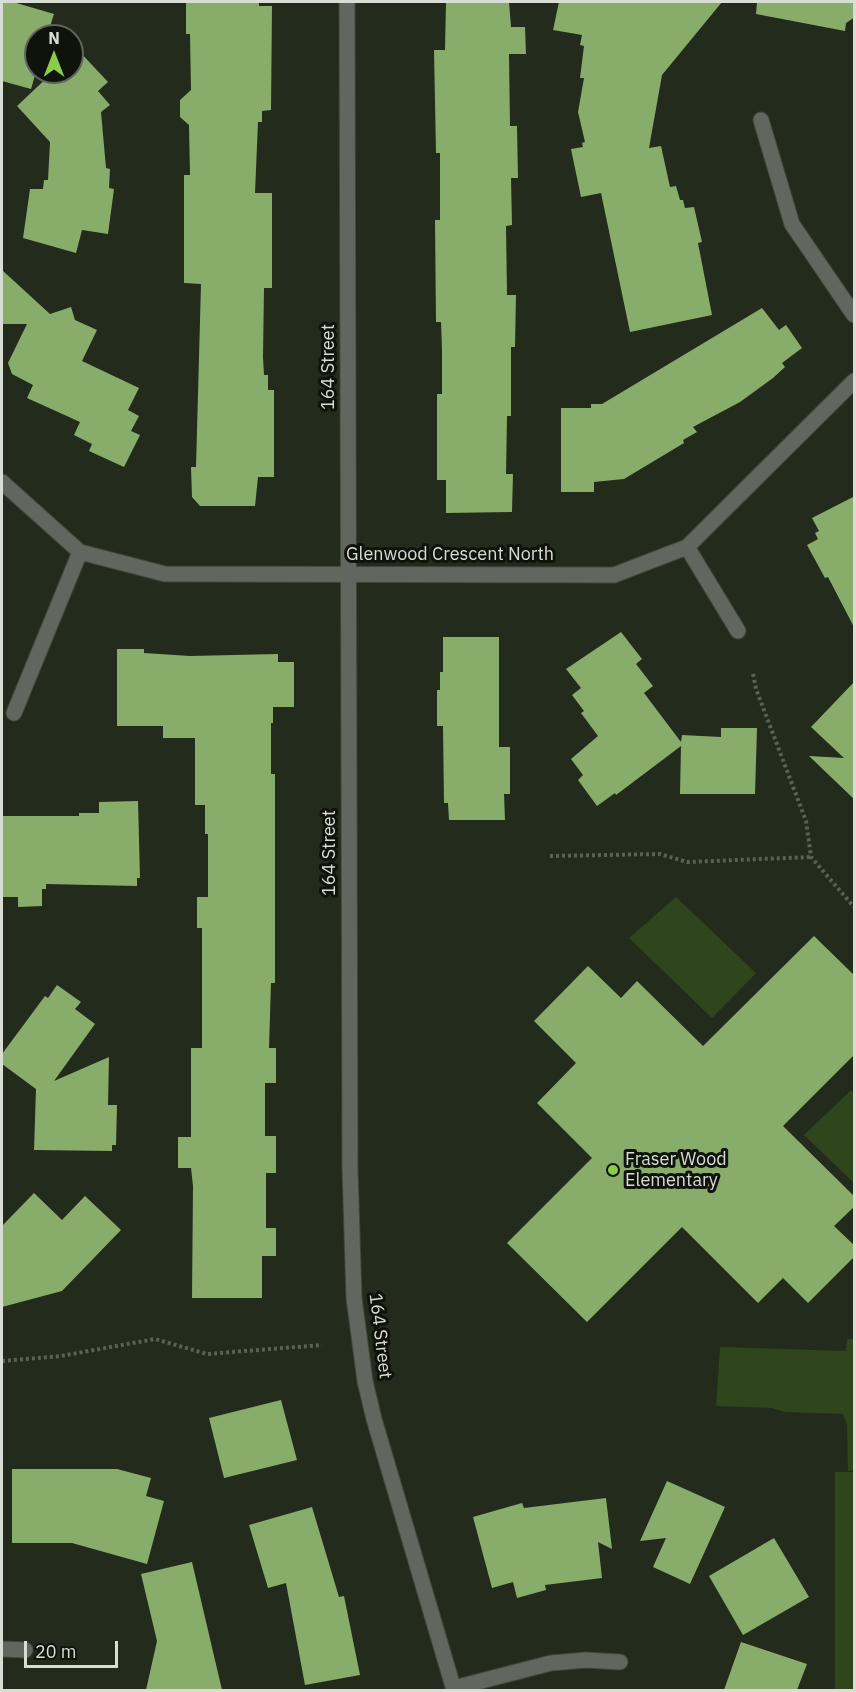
<!DOCTYPE html>
<html>
<head>
<meta charset="utf-8">
<style>
	body { margin:0 }
	#map { position:relative; width:856px; height:1692px; overflow:hidden; background:#232b1d; font-family:"IBM Plex Sans",sans-serif }
	canvas { display:block }
	.frame { position:absolute; inset:0; border:3px solid #d9ded5; pointer-events:none }
	.north { position:absolute; left:24px; top:24px; width:60px; height:60px; box-sizing:border-box; background:#0f130c; border:2px solid #60645c; border-radius:50%; rotate:0deg; font-size:16px; font-weight:700; line-height:24px; text-align:center; color:#d9ded5 }
	.north::after { content:''; display:block; margin:auto; width:21px; height:27px; background:#8ace47; clip-path:polygon(50% 0,100% 100%,50% 72%,0 100%) }
	.scale { position:absolute; left:24px; top:1641px; width:94px; height:27px; box-sizing:border-box; border:3px solid #d9ded5; border-top:0; padding-left:8px; font-size:18px; line-height:21px; white-space:nowrap; color:#d9ded5; -webkit-text-stroke:4px #0f130c; paint-order:stroke }
</style>
</head>
<body>
<div id="map">
<canvas width="856" height="1692"></canvas>
<div class="frame"></div>
<div class="north">N</div>
<div class="scale">20 m</div>
</div>
<script>
const ctx = document.querySelector('canvas').getContext('2d');
ctx.lineJoin = 'round';
function fillPath(path, color) { ctx.fillStyle = color; ctx.fill(path, 'evenodd'); }
const shape = rows => new Path2D(rows.map(r => 'M' + r).join(''));
function strokePath(path, color, width, dash) { ctx.strokeStyle = color; ctx.lineWidth = width; ctx.lineCap = dash ? 'butt' : 'round'; ctx.setLineDash(dash || []); ctx.stroke(path); }
function label(font, color, halo, rows, align = 'center') {
  ctx.font = font + ' "IBM Plex Sans",sans-serif'; ctx.lineWidth = 6; ctx.setLineDash([]); ctx.textBaseline = 'middle'; ctx.strokeStyle = halo; ctx.fillStyle = color; for (const [text, x, y, turn = 0] of rows) {
    ctx.save(); ctx.translate(x, y); ctx.rotate((+turn || 0) * Math.PI / 180); ctx.textAlign = isNaN(turn) ? turn : align; if (halo) ctx.strokeText(text, 0, 0); ctx.fillText(text, 0, 0); ctx.restore();
  }
}
const green = shape([
	[676,897,756,973,712,1018,629,938],
	[851,1090,854,1093,854,1183,804,1135],
	[847,1339,854,1339,854,1470,848,1471,847,1425,843,1414,785,1412,772,1408,716,1406,720,1347,846,1351],
	[835,1472,854,1472,854,1690,835,1690]
]);
const building = shape([
	[2,2,13,2,54,14,47,36,36,36,36,72,31,89,2,81],
	[186,2,259,2,259,6,272,6,271,110,262,111,262,122,258,122,255,193,272,193,272,288,264,288,263,357,264,375,268,375,268,390,274,390,274,477,258,477,255,506,200,506,192,497,191,467,196,467,201,284,184,283,184,175,190,175,189,125,180,117,180,100,191,90,190,34,186,34],
	[446,2,509,2,511,27,525,27,526,54,509,54,510,126,517,126,518,178,511,178,512,225,506,226,507,295,516,295,515,347,511,347,511,416,507,416,506,474,513,474,512,512,446,513,446,480,437,480,437,394,442,394,442,350,441,322,436,322,435,220,440,220,440,153,436,153,434,50,445,50],
	[559,2,722,2,662,75,649,148,661,146,670,187,676,186,680,200,683,200,685,208,694,207,702,242,698,243,712,315,630,332,601,193,581,197,571,149,583,147,582,143,585,142,578,112,584,78,580,78,584,46,580,45,582,35,553,30],
	[757,2,855,2,855,17,846,23,845,31,756,14],
	[78,50,108,82,98,91,110,105,101,112,106,168,110,169,109,188,114,189,108,234,82,230,76,253,23,238,30,189,43,189,44,180,48,180,50,142,17,106,53,72,72,72,72,55],
	[2,270,50,314,71,307,75,320,97,330,82,361,139,388,128,410,139,416,131,431,140,435,124,467,89,451,92,444,74,435,80,422,27,398,33,385,12,374,8,363,27,324,2,324],
	[762,308,779,330,786,325,802,348,782,363,785,367,773,378,740,402,693,427,697,432,683,440,684,443,624,479,594,482,594,492,561,492,561,408,591,408,591,404,602,404],
	[855,496,855,629,828,577,825,578,807,545,818,539,815,533,819,531,812,518],
	[621,632,642,659,636,664,653,686,644,693,681,742,682,735,721,737,721,728,757,728,755,794,680,794,681,746,616,795,615,793,597,806,578,780,583,775,571,759,598,736,581,713,584,711,572,695,581,688,566,669],
	[443,637,499,637,499,747,510,747,510,794,504,794,505,820,449,820,448,803,444,803,443,726,437,726,437,690,440,690,440,672,443,672],
	[117,649,144,649,144,653,190,656,278,654,278,662,294,662,294,707,273,707,273,723,271,723,271,774,275,774,275,983,271,983,269,1048,276,1048,276,1083,265,1083,265,1136,276,1136,276,1173,266,1173,266,1228,276,1228,276,1256,262,1256,262,1298,192,1298,193,1186,191,1168,178,1168,178,1137,191,1137,191,1048,202,1048,202,928,197,928,197,897,208,897,208,834,205,834,205,805,195,805,195,738,163,738,163,726,117,726],
	[855,681,855,800,809,756,844,758,811,727],
	[138,801,140,878,137,878,137,886,46,884,46,889,42,889,42,906,18,907,18,897,2,897,2,816,79,816,79,813,99,813,99,802],
	[814,936,855,976,855,1054,783,1126,855,1197,855,1206,834,1226,855,1246,855,1256,808,1303,783,1278,758,1303,682,1227,587,1322,507,1243,592,1158,537,1103,576,1063,534,1021,588,966,621,998,637,981,703,1046],
	[57,985,81,1002,75,1009,95,1024,54,1081,109,1057,108,1105,117,1105,116,1145,112,1145,112,1151,34,1150,36,1089,2,1064,2,1054,45,996,48,998],
	[34,1193,62,1220,85,1196,121,1230,62,1291,2,1307,2,1226],
	[281,1400,297,1460,224,1478,209,1418],
	[12,1469,117,1469,151,1478,146,1496,164,1501,147,1564,72,1543,12,1543],
	[667,1481,725,1507,690,1584,653,1567,666,1538,640,1541],
	[606,1498,612,1549,598,1542,602,1578,545,1585,546,1590,517,1598,513,1582,492,1588,473,1517,522,1503,524,1508],
	[312,1507,339,1597,344,1596,360,1675,305,1685,286,1583,268,1588,249,1525],
	[774,1538,809,1597,743,1635,709,1576],
	[192,1562,222,1690,146,1690,157,1641,141,1574],
	[741,1642,807,1664,797,1690,724,1690]
]);
const path = shape([
	[753,674,756,689,806,821,811,857,854,907],
	[550,856,660,854,687,862,811,857],
	[2,1361,61,1356,155,1339,207,1354,322,1345]
]);
const minor = shape([
	[761,120,792,224,854,315],
	[2,482,80,552,165,574,614,575,687,547,854,381],
	[687,547,738,631],
	[14,713,80,552],
	[2,1649,25,1650],
	[454,1688,551,1663,586,1660,620,1662]
]);
const tertiary = shape([
	[347,2,350,1169,354,1298,365,1381,374,1419,454,1690]
]);
const markers = [
	[613,1170,6,"#8ace47"]
];
const streetNames = [
	["164 Street",329,367,-90],
	["Glenwood Crescent North",450,555],
	["164 Street",330,853,-90],
	["164 Street",380,1336,83]
];
const poiNames = [
	["Fraser Wood",625,1160],
	["Elementary",625,1181]
];
fillPath(green, '#2f451c');
fillPath(building, '#88ad6b');
strokePath(minor, '#40483a', 17);
strokePath(tertiary, '#40483a', 17);
strokePath(path, '#5a6155', 4, [3, 3]);
strokePath(minor, '#61665e', 15);
strokePath(tertiary, '#61665e', 15);
for (const [x, y, r, color] of markers) { const dot = new Path2D(); dot.arc(x, y, r, 0, 2 * Math.PI); ctx.fillStyle = color; ctx.fill(dot); strokePath(dot, '#0f130c', 2); }
label('18px', '#d9ded5', '#0f130c', streetNames);
label('18px', '#d9ded5', '#0f130c', poiNames, 'left');
</script>
</body>
</html>
